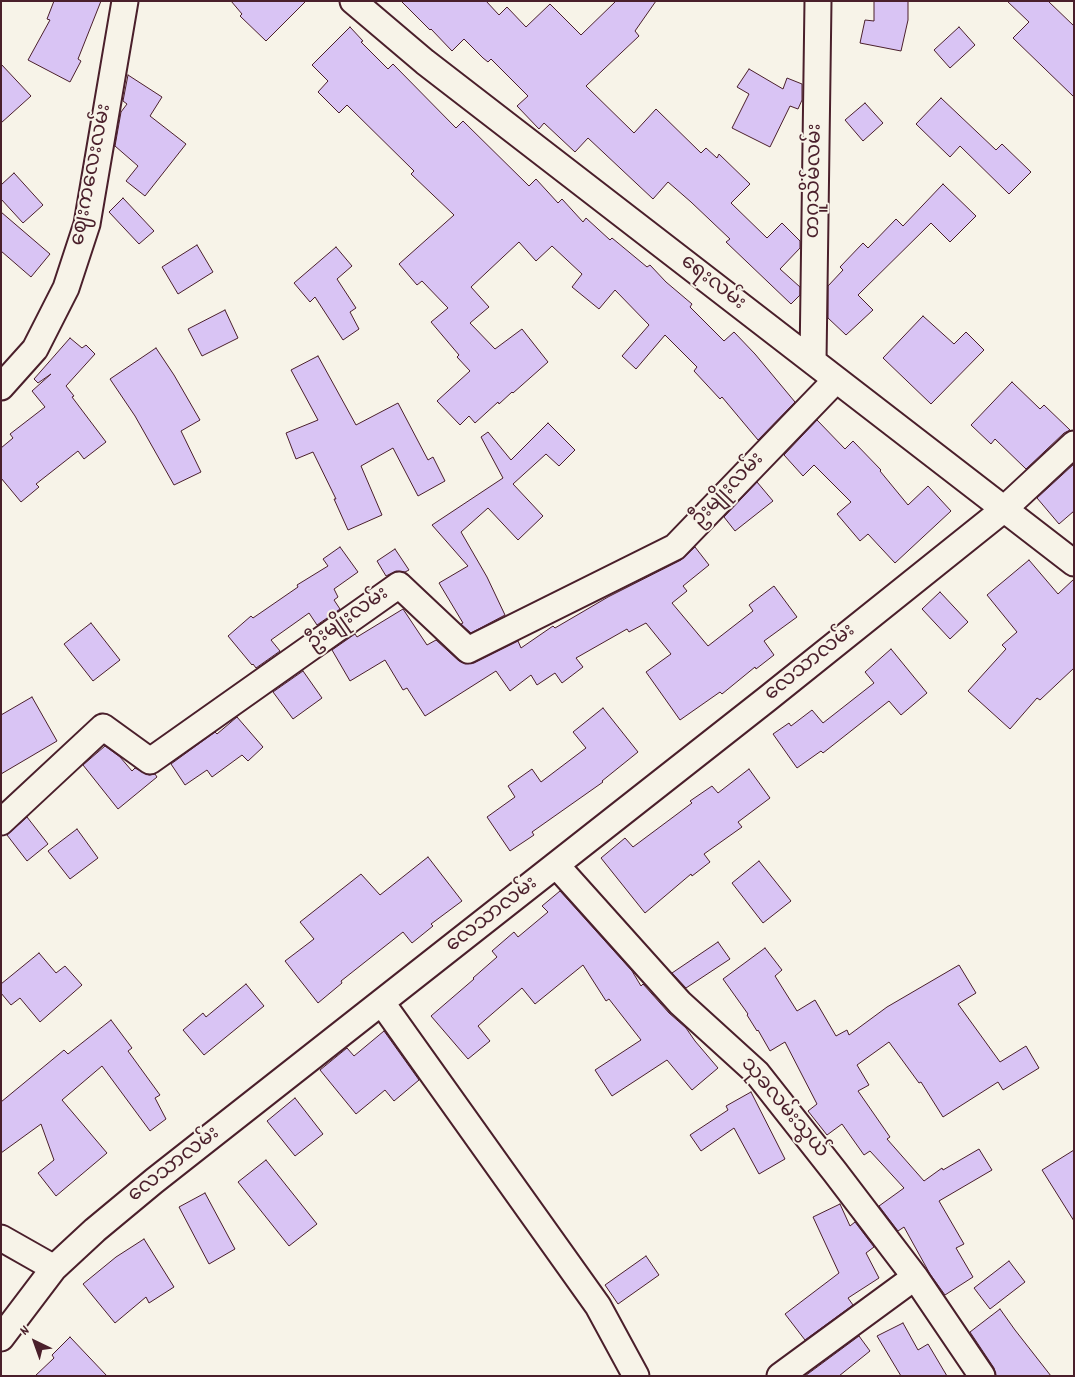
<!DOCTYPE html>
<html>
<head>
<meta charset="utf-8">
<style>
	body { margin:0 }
	#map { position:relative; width:1075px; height:1377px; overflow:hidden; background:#f7f3e8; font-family:Dekko,sans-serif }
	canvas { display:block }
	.frame { position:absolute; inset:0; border:2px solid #4a1f2b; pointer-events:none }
	.north { position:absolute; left:10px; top:1317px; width:50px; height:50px; -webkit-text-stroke:4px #f7f3e8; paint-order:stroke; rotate:318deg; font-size:14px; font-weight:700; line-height:20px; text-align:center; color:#4a1f2b }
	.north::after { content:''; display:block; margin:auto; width:18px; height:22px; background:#4a1f2b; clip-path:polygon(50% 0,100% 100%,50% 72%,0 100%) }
</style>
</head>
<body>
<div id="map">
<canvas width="1075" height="1377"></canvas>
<div class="frame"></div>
<div class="north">N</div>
</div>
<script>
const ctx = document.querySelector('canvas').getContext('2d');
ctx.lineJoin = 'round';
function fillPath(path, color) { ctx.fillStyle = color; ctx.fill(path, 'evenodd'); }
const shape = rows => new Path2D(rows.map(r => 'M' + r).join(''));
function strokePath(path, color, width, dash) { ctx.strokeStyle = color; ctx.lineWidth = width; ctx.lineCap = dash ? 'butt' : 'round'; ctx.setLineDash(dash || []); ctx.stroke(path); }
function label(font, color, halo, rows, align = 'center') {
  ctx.font = font + ' Dekko,"Noto Sans Myanmar",sans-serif'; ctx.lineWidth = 4; ctx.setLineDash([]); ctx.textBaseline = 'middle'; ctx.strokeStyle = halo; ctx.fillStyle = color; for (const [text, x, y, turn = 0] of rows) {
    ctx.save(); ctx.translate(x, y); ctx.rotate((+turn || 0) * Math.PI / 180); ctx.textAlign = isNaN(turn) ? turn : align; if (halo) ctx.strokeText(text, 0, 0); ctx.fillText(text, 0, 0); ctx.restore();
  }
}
const building = shape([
	[54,1,101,1,78,59,81,61,70,82,28,60,50,20,47,19,54,1],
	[231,1,306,1,266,41,240,16,242,14,231,1],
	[401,1,486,1,499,15,507,7,526,27,550,4,581,35,616,1,656,1,635,31,639,36,586,86,634,133,656,109,701,153,706,148,717,158,719,154,750,184,731,203,767,238,782,223,800,241,800,248,780,269,800,287,800,295,791,304,726,242,730,239,691,202,668,182,653,199,588,138,575,152,544,123,539,129,517,106,528,96,491,59,488,62,483,58,464,39,452,51,431,29,430,30,401,1],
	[874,1,908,1,908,20,901,51,860,43,865,20,874,21,874,1],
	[1007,1,1048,1,1074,26,1074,97,1013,38,1029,22,1007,1],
	[350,27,363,41,361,42,388,69,393,64,456,128,463,121,529,186,536,179,558,203,562,199,583,222,586,218,610,240,612,238,647,267,650,265,666,282,692,304,690,307,724,341,734,332,755,354,795,402,758,440,722,397,720,399,694,371,697,367,665,335,636,369,622,356,649,325,615,290,599,309,572,287,582,274,552,246,536,261,519,242,471,287,489,307,470,323,495,349,522,329,548,362,513,393,512,392,499,404,498,402,475,423,469,416,460,425,437,401,470,371,457,357,459,355,431,322,448,308,422,281,417,285,399,264,454,215,411,174,414,171,347,105,339,113,318,92,328,81,312,65,350,27],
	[959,27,975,45,950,68,934,50,959,27],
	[1,64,31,96,1,123,1,64],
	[749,69,783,89,787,78,802,84,802,100,798,109,790,106,770,147,732,128,749,94,737,87,749,69],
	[128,75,162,97,150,116,186,144,145,196,126,181,138,166,115,146,121,112,127,104,123,101,128,75],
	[941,98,996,150,1002,144,1031,172,1009,194,960,146,950,157,916,124,941,98],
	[865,103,883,123,863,141,845,120,865,103],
	[14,173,43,205,23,223,1,199,1,185,14,173],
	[943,184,976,216,950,242,931,223,858,295,873,310,846,335,828,318,828,286,843,270,840,267,863,243,868,248,896,219,903,226,943,184],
	[123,198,154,231,139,244,109,212,123,198],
	[1,212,50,254,31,277,1,251,1,212],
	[197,245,213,272,178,294,162,267,197,245],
	[336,247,352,266,337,279,356,308,350,312,359,329,343,340,315,297,310,302,294,283,336,247],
	[225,310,238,338,202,356,188,329,225,310],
	[923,316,954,344,966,332,984,350,931,404,883,358,923,316],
	[70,338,82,348,86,345,95,354,66,386,74,396,72,397,106,442,84,459,78,451,36,484,39,487,21,502,1,478,1,448,13,438,10,434,45,407,32,391,51,374,38,383,34,379,70,338],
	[156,348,174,375,200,420,181,431,201,472,174,485,135,416,110,379,156,348],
	[318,356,356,425,398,403,428,460,433,457,445,481,418,496,393,448,361,466,382,515,348,530,334,499,336,499,313,452,296,459,286,433,318,420,291,370,318,356],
	[1012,382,1040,409,1044,405,1070,430,1064,433,1026,469,995,439,991,444,971,425,1012,382],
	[817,420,845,449,853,441,881,470,880,471,908,505,928,486,951,511,895,563,868,534,860,541,837,514,851,502,814,465,803,476,784,455,817,420],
	[548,423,575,450,559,466,546,454,513,484,543,516,518,540,488,508,461,532,487,577,505,615,471,633,461,624,463,623,439,583,468,566,432,525,503,478,481,437,488,432,511,460,548,423],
	[1074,464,1074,511,1059,524,1037,498,1074,464],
	[757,482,773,501,735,531,724,517,757,482],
	[340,547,358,572,334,589,338,597,334,600,340,609,317,625,309,613,271,640,280,651,256,668,253,664,252,665,228,636,251,616,253,618,298,587,297,585,328,566,323,559,340,547],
	[695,547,709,565,683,586,687,591,672,603,708,646,753,611,749,605,774,586,797,617,764,641,774,655,756,669,755,667,722,694,720,692,680,720,646,672,671,654,646,623,629,632,627,629,576,658,583,667,562,683,555,673,537,685,531,675,510,691,496,671,425,716,407,688,403,690,385,660,350,681,332,650,355,634,357,637,403,609,427,645,436,640,459,661,465,664,474,663,518,641,521,648,553,626,555,628,608,597,681,560,695,547],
	[395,549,409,570,405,572,396,571,386,576,377,561,395,549],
	[1029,560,1058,594,1074,579,1074,668,1040,700,1037,698,1010,729,968,691,1006,649,1002,645,1017,632,987,595,1029,560],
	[940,592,968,622,950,639,922,609,940,592],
	[91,623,120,660,93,681,64,644,91,623],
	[891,649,927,693,901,715,889,701,823,753,821,751,797,768,773,734,789,723,791,726,812,710,823,723,874,683,865,672,891,649],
	[303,671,322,698,293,719,273,692,303,671],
	[32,697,57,741,1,774,1,715,32,697],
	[603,708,638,752,602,781,603,782,532,832,534,835,510,851,487,817,515,797,508,786,532,769,541,782,586,748,573,732,603,708],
	[237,717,263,747,248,761,242,755,212,777,207,770,185,785,171,764,215,732,217,734,237,717],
	[105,746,120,757,132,771,135,768,149,775,155,774,157,777,118,809,83,765,105,746],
	[749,769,770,798,738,822,742,827,704,854,710,862,692,876,691,874,645,913,601,858,625,838,633,847,692,803,690,801,712,786,718,793,749,769],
	[27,817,48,844,27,861,7,835,27,817],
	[77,829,98,858,70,879,48,851,77,829],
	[428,857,462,901,431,924,433,926,412,943,403,932,341,981,342,983,318,1003,285,961,314,939,300,922,361,874,380,895,428,857],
	[759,861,791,901,763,923,732,883,759,861],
	[560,891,632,971,641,986,643,984,669,1013,686,1028,695,1041,718,1068,692,1090,667,1060,612,1096,595,1070,641,1040,609,999,606,1001,583,965,535,1004,522,988,478,1026,490,1041,468,1059,431,1016,474,979,473,978,497,957,492,951,514,932,518,937,548,912,542,906,560,891],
	[718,942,730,959,686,988,672,973,718,942],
	[765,948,782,970,775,976,797,1011,815,1000,836,1036,847,1030,849,1035,887,1007,959,965,976,993,958,1004,1000,1062,1026,1046,1039,1068,1003,1090,998,1082,943,1117,921,1082,919,1083,889,1042,857,1065,869,1085,858,1091,890,1137,887,1139,924,1181,942,1168,943,1170,979,1149,992,1170,939,1201,964,1244,956,1248,973,1277,945,1295,930,1274,904,1227,898,1231,879,1206,904,1188,870,1151,864,1155,842,1124,827,1135,808,1111,817,1104,785,1042,770,1051,758,1030,757,1031,747,1015,748,1014,723,979,765,948],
	[39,953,56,973,65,966,82,985,40,1022,20,998,11,1005,1,993,1,984,39,953],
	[246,984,264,1006,204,1055,183,1030,203,1013,206,1017,246,984],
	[111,1020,132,1048,128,1051,160,1095,155,1098,166,1119,150,1131,102,1066,62,1100,107,1153,56,1196,38,1173,54,1160,41,1124,1,1153,1,1102,64,1050,68,1054,111,1020],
	[384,1031,419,1080,394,1101,385,1090,356,1114,320,1070,347,1048,354,1056,384,1031],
	[751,1092,785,1159,759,1174,734,1128,701,1151,690,1135,728,1110,726,1106,751,1092],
	[295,1098,323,1134,295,1156,267,1121,295,1098],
	[1074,1150,1074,1221,1042,1170,1074,1150],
	[266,1160,317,1224,289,1246,238,1182,266,1160],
	[205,1193,235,1249,209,1264,179,1207,205,1193],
	[840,1204,850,1226,855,1222,874,1247,866,1253,879,1278,848,1298,853,1305,805,1340,785,1314,839,1273,813,1217,840,1204],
	[144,1239,174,1287,149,1303,146,1297,115,1323,83,1284,116,1257,144,1239],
	[646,1256,659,1275,618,1304,605,1285,646,1256],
	[1009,1261,1025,1282,990,1309,974,1288,1009,1261],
	[1000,1309,1015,1330,1051,1376,996,1376,994,1368,970,1332,1000,1309],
	[903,1323,918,1350,928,1344,947,1376,901,1376,877,1336,903,1323],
	[859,1336,870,1351,839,1376,805,1376,859,1336],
	[70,1337,107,1376,35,1376,54,1358,52,1355,70,1337]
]);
const minor = shape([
	[353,1,425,62,1074,563],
	[813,361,818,1],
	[1,387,35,349,66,288,87,224,125,1],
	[1,822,103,727,150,761,399,585,468,650,675,547,836,380],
	[557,866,680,1003,757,1073,835,1172,915,1277,982,1376],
	[382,1003,598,1306,636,1376],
	[1,1238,54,1268],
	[1,1338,54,1268,95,1230,154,1181,767,699,1003,510,1074,444],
	[780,1376,915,1277]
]);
const streetNames = [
	["ဈေးကလေးလမ်း",93,175,-79],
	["တဂူသိမ်လမ်း",816,181,-89],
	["ရေးလမ်း",712,284,38],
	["ဦးမျိုးလမ်း",729,491,-46],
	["ဦးမျိုးလမ်း",349,620,-35],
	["လေသာလမ်း",811,664,-39],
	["လေသာလမ်း",493,916,-38],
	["သုခလမ်းသွယ်",783,1109,50],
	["လေသာလမ်း",175,1166,-38]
];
fillPath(building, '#d9c4f4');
strokePath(building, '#4a1f2b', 1);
strokePath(minor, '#4a1f2b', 29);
strokePath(minor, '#f7f3e8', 25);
label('20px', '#4a1f2b', '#f7f3e8', streetNames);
</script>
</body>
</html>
